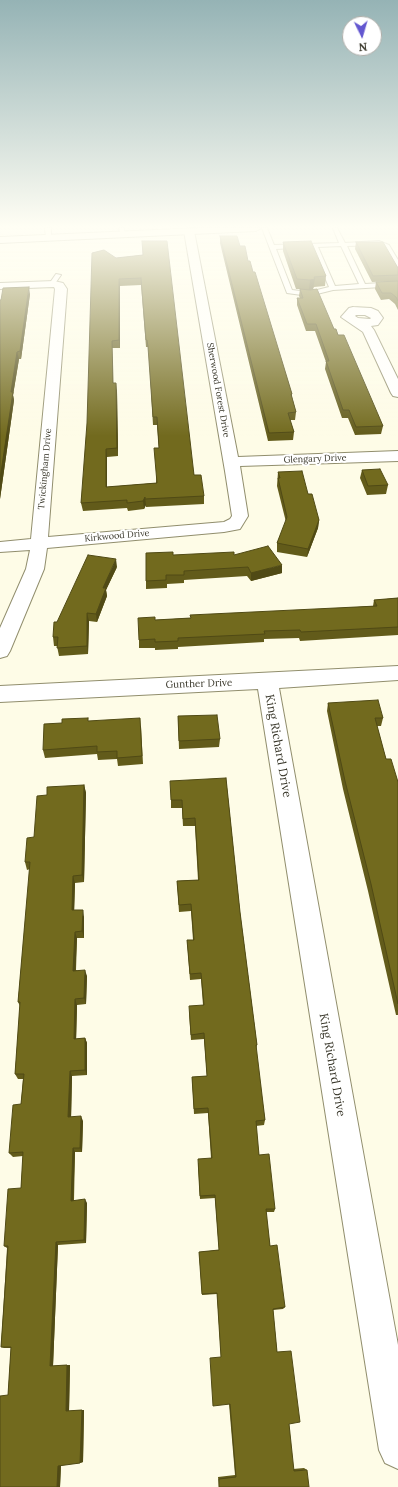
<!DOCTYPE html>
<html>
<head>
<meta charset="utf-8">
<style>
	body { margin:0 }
	#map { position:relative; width:398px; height:1487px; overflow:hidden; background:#fefce7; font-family:Lora,serif }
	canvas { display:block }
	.north { position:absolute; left:342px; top:16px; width:40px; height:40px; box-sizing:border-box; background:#fff; border:1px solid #afaea9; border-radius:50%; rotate:175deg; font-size:11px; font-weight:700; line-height:16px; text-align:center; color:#373528 }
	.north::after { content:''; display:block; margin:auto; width:14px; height:18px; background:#6357d0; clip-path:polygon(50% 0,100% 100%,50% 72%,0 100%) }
</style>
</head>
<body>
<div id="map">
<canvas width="398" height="1487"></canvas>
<div class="north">N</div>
</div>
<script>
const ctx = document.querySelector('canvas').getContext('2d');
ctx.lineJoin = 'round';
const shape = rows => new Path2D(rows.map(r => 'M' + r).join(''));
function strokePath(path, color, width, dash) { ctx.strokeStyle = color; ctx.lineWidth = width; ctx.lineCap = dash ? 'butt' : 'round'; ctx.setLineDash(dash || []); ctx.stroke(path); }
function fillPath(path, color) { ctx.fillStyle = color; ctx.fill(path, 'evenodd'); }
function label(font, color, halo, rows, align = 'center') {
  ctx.font = font + ' Lora,serif'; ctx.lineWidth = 4; ctx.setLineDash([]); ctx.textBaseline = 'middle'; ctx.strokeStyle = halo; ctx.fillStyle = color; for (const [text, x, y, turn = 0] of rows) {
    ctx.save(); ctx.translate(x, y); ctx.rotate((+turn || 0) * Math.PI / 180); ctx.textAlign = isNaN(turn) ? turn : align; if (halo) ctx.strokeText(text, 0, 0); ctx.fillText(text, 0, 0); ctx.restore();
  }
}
const service = shape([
	[45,228,51,228,51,239,46,238,45,228],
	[119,228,124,228,125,235,121,235,119,228],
	[262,228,267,228,274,245,339,243,333,228,337,228,345,243,379,241,389,245,398,260,398,267,395,265,385,247,378,245,347,246,365,284,398,282,398,286,333,290,309,296,287,293,262,228],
	[341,246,359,284,335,286,318,247,341,246],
	[312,247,329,287,309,292,292,290,276,249,312,247],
	[56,274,61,275,54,285,50,285,49,284,56,274]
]);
const minor = shape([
	[189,228,194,231,238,457,398,451,398,461,240,466,248,516,240,529,224,532,47,548,44,569,10,651,7,656,0,658,0,628,26,569,30,550,0,552,0,542,31,539,55,289,54,287,0,289,0,283,54,281,63,283,67,289,48,537,224,522,230,519,232,516,225,471,184,231,189,228],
	[353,307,371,308,378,311,383,318,378,325,371,326,374,330,398,379,398,397,393,396,391,393,363,332,341,317,349,308,353,307],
	[356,315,365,315,371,318,370,319,358,318,355,316,356,315],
	[398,666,398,680,279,688,398,1345,398,1469,385,1463,379,1450,258,689,0,702,0,686,398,666]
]);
const secondary = shape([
	[200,228,261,228,256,231,0,243,0,237,200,228]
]);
const wall = shape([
	[220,236,240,246,253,272,292,394,292,397,296,412,295,420,290,420,294,432,293,440,268,441,220,243],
	[283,242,326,276,325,286,314,287,313,289,334,329,338,335,383,426,381,434,355,435,348,418,342,418,325,369,326,362,315,331,306,331,297,305,297,298,300,298,299,296,300,289,296,289,283,251],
	[356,242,398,268,398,281,372,282,355,249],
	[143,255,194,475,204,496,204,504,146,507,146,505,144,509,128,511,127,508,83,511,81,503,116,258],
	[141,285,146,347,148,347,149,355,153,425,157,425,159,448,156,483,107,487,107,457,118,456,117,391,113,383,112,348,120,348,120,286],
	[398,281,398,310,395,304,389,299,381,300,375,289,376,282],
	[30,294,21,359,19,359,13,395,14,400,0,499,0,300],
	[362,470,388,485,386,494,367,495,360,478],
	[278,472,308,494,319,520,318,528,307,557,277,552,277,543,286,522,277,486],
	[173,555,234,555,282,573,251,581,247,576,184,580,184,583,167,584,167,588,146,589,146,581],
	[117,567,106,590,107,596,97,622,89,621,88,654,59,656,57,646,54,646,53,637,57,622],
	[398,598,398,635,300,641,299,638,264,639,264,642,178,647,178,649,155,650,155,648,139,648,139,640,155,620,190,618,373,606,374,600],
	[328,703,383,718,381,726,377,726,386,759,398,782,398,1015,396,1015,368,891,343,789,327,711],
	[178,716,220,739,219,747,179,749],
	[89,721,141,726,143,764,118,766,117,759,98,760,97,754,45,758,43,750],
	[226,778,240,912,257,1045,256,1050,265,1120,264,1125,256,1126,259,1155,275,1209,274,1212,266,1212,270,1246,285,1307,283,1309,273,1310,277,1352,289,1424,293,1469,304,1468,307,1470,219,1487,218,1477,235,1475,229,1404,221,1357,217,1294,202,1295,199,1252,219,1250,215,1198,200,1199,198,1163,211,1158,208,1113,194,1114,192,1077,207,1076,204,1039,191,1040,189,1012,203,1005,201,979,190,980,187,940,193,940,191,911,179,912,177,881,198,880,195,826,183,826,182,808,171,808,171,800],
	[84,785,86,793,84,882,75,883,74,910,84,917,84,938,77,938,76,970,87,976,86,1004,77,1005,76,1039,85,1038,87,1043,87,1075,72,1076,71,1117,83,1121,82,1152,75,1152,74,1200,87,1203,86,1243,58,1245,53,1366,70,1365,69,1411,84,1410,83,1462,80,1463,61,1465,60,1487,0,1487,8,1395,11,1348,4,1348,1,1347,7,1248,4,1246,21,1188,23,1156,13,1157,9,1153,21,1104,23,1079,18,1079,15,1074,20,1006,18,1002,30,869,27,870,25,862,34,837,47,795]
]);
const shadedWall = shape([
	[119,279,120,286,120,348,119,340],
	[315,279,313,289,309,290,310,280],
	[29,287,30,294,21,359,20,351],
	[17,352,19,359,13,395,14,400,0,499,0,479,11,392],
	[116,383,117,391,118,456,117,448],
	[106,449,107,457,107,496,106,487],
	[145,497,146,505,144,509,143,501],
	[319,520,318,528,307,557,308,549],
	[116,559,117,567,106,590,107,596,97,622,96,614,103,588],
	[282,565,282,573,251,581,251,573],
	[87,613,89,621,88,654,87,646],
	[84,785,86,793,84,882,82,875],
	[73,876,75,883,74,917,72,910],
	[83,910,84,917,84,938,82,931],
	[75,932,77,938,75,977,73,971],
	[85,970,87,976,86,1004,84,998],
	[75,999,77,1005,76,1044,74,1039],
	[85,1038,87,1043,87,1075,85,1070],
	[70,1071,72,1076,71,1121,68,1117],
	[81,1116,83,1121,82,1152,80,1148],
	[73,1148,75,1152,73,1204,71,1201],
	[85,1199,87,1203,86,1243,84,1240],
	[56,1242,58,1245,53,1366,50,1366],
	[67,1365,70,1365,69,1411,66,1411],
	[82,1410,84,1410,83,1462,80,1463],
	[61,1464,60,1487,57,1487,58,1466]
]);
const building = shape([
	[220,236,237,236,240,246,245,246,248,261,250,261,253,272,255,272,292,394,291,394,296,412,288,413,294,432,269,433,220,236],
	[142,241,167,241,194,475,201,475,204,496,145,499,145,497,143,501,127,503,127,500,81,503,87,423,92,253,104,250,116,258,143,255,142,241],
	[141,278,146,340,147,340,148,347,153,417,157,417,159,448,154,448,157,483,106,487,106,449,117,448,116,383,113,383,112,341,119,340,119,279,141,278],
	[311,241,326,276,314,277,315,279,310,280,297,279,283,242,311,241],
	[356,242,383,242,398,268,398,275,373,276,356,242],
	[398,281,398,301,396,297,391,293,382,293,376,282,398,281],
	[29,287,20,351,17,352,11,392,13,392,0,479,0,300,1,300,3,288,29,287],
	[300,289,310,290,317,289,334,329,336,329,338,335,344,335,383,426,356,427,349,410,343,410,326,361,329,361,316,324,307,324,297,298,303,298,300,289],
	[380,469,388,485,368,486,362,470,380,469],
	[302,471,308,494,312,494,319,520,308,549,277,543,287,517,278,478,280,478,278,472,302,471],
	[268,546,282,565,251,573,248,567,184,571,184,575,166,575,166,580,146,581,146,553,173,552,173,555,234,552,234,555,268,546],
	[88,555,116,559,103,588,106,588,96,614,87,613,87,646,57,648,58,637,53,637,54,622,57,622,88,555],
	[398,598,398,627,301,632,300,630,264,631,265,634,178,638,178,641,155,642,155,639,139,640,138,618,155,617,155,620,191,618,190,615,377,606,374,600,398,598],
	[378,700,383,718,375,718,386,759,391,759,398,782,398,1004,371,884,345,781,328,703,378,700],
	[217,715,220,739,179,741,178,716,217,715],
	[88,718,88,721,140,718,142,756,117,758,117,751,97,752,97,746,43,750,44,724,62,723,62,719,88,718],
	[226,778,240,912,257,1045,256,1045,265,1120,256,1121,259,1155,269,1154,275,1209,266,1209,270,1246,277,1245,285,1307,273,1309,277,1352,291,1351,300,1422,289,1424,294,1471,307,1470,309,1487,219,1487,219,1479,236,1477,230,1404,213,1406,210,1358,221,1357,217,1293,202,1294,199,1252,219,1250,215,1195,200,1196,198,1159,212,1158,208,1108,194,1109,192,1077,207,1076,204,1033,191,1035,189,1006,204,1005,201,973,190,974,187,940,194,940,191,904,179,905,177,881,199,880,195,818,183,819,182,800,171,800,170,781,226,778],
	[84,785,82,875,73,876,72,910,83,910,82,931,75,932,73,971,85,970,84,998,75,999,74,1039,85,1038,85,1070,70,1071,68,1117,81,1116,80,1148,73,1148,71,1201,85,1199,84,1240,56,1242,50,1366,67,1365,66,1411,82,1410,80,1463,58,1466,57,1487,0,1487,0,1396,8,1395,11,1347,1,1347,8,1246,4,1246,8,1189,21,1188,23,1152,9,1153,13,1105,21,1104,24,1074,15,1074,20,1002,18,1002,30,862,25,862,27,838,34,837,37,796,47,795,47,787,84,785]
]);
const farStreetnames = [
	["Sherwood Forest Drive",218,390,80],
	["Glengary Drive",315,459,-2],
	["Twickingham Drive",45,469,-85],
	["Kirkwood Drive",117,536,-5]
];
const streetNames = [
	["Gunther Drive",199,684,-2]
];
const nearStreetnames = [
	["King Richard Drive",278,746,80],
	["King Richard Drive",332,1065,80]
];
strokePath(service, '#918e6d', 2);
strokePath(minor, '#918e6d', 2);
strokePath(secondary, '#918e6d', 2);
fillPath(service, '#fff');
fillPath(minor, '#fff');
fillPath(secondary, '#fff');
fillPath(wall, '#625b1a');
fillPath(shadedWall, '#504a15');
fillPath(building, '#726a1e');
strokePath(building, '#504a15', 1);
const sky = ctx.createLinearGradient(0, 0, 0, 436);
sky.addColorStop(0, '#95b3b5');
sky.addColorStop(0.52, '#fffef4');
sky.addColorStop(1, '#fffef400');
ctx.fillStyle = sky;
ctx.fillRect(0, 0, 398, 436);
label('9px', '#373528', '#fff', farStreetnames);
label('10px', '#373528', '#fff', streetNames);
label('12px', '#373528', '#fff', nearStreetnames);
</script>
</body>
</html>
